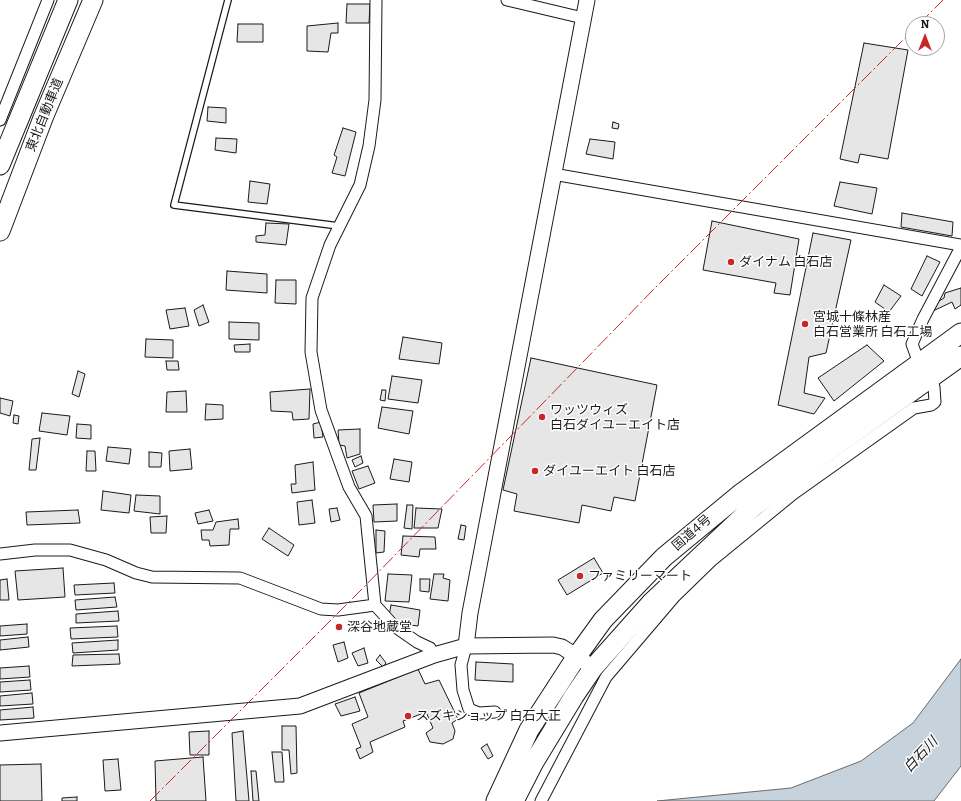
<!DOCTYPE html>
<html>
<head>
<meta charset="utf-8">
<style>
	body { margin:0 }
	#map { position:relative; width:961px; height:801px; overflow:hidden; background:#fff; font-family:Bitter,serif }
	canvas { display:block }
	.north { position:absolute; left:905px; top:16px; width:40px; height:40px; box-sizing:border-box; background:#fff; border:1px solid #a3a3a3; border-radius:50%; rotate:0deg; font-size:11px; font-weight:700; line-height:16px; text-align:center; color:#1a1a1a }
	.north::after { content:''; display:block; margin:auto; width:14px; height:18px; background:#c62828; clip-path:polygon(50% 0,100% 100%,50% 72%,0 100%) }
</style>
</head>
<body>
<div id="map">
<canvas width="961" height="801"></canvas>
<div class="north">N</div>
</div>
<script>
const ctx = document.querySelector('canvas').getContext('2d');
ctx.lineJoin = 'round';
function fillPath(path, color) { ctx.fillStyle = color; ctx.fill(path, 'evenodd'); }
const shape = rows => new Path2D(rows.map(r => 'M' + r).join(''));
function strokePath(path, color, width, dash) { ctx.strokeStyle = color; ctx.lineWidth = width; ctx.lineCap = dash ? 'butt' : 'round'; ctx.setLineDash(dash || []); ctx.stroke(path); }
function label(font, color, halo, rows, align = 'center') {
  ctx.font = font + ' Bitter,"Noto Sans JP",serif'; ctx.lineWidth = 3; ctx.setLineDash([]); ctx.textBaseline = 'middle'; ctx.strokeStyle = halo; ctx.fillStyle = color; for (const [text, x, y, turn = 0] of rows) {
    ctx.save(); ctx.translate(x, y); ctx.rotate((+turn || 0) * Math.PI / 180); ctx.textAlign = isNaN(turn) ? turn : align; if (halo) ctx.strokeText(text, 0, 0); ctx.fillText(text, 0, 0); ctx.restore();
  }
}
const water = shape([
	[961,659,961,766,934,801,657,801,791,788,861,761,913,723,961,659]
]);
const building = shape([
	[347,4,370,4,369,23,346,23,347,4],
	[338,23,338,33,331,33,328,52,307,51,307,26,338,23],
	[238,24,263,24,263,42,237,42,238,24],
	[864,43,908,50,888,159,860,154,858,163,840,159,864,43],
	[208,107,226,108,226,123,207,121,208,107],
	[613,122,619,124,618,129,612,128,613,122],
	[343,128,356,132,345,176,332,173,337,157,334,155,343,128],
	[216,138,237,139,236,153,215,150,216,138],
	[590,139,615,142,613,159,586,154,590,139],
	[250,181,270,184,267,204,248,202,250,181],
	[840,182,877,188,872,214,834,206,840,182],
	[902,213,953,222,952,236,901,227,902,213],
	[712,221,799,239,790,295,774,293,776,283,703,270,712,221],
	[266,223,289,224,286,245,256,242,256,236,265,235,266,223],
	[813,233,851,240,826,353,809,357,804,393,825,398,814,414,778,405,813,233],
	[927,256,940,262,922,296,911,289,927,256],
	[227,271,267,274,267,293,226,290,227,271],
	[276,280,296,280,296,304,275,303,276,280],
	[884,285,901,296,889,312,875,302,884,285],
	[961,288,961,305,955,309,952,302,933,311,932,305,944,298,945,293,961,288],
	[203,305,209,322,199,326,194,310,203,305],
	[185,308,189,326,170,329,166,310,185,308],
	[229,322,259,323,259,340,229,339,229,322],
	[403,337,442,343,439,364,399,359,403,337],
	[146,339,173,340,173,358,145,357,146,339],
	[250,344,250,352,235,352,234,345,250,344],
	[867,345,884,361,834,401,818,378,867,345],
	[531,358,657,385,635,501,614,497,611,511,582,505,579,523,514,511,517,494,503,490,531,358],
	[166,361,178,361,179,370,167,370,166,361],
	[78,371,85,374,79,397,72,394,78,371],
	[392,376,422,380,418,403,388,399,392,376],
	[310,389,309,419,293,420,292,412,271,411,270,392,310,389],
	[382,390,386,390,385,401,380,400,382,390],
	[186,391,187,412,166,412,167,392,186,391],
	[0,398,13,401,10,416,0,413,0,398],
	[206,404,223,405,223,419,205,420,206,404],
	[382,407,413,411,409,434,378,428,382,407],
	[42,413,70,416,67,435,39,431,42,413],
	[14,415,19,416,18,424,13,423,14,415],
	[321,422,323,437,314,438,313,424,321,422],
	[77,424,91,425,91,439,76,438,77,424],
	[360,429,360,454,347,458,345,446,339,445,338,430,360,429],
	[40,438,36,470,29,470,32,439,40,438],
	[108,447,131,449,129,464,106,461,108,447],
	[190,449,192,469,170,471,169,451,190,449],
	[87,451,95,451,96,471,86,471,87,451],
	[149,452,162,453,161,467,149,467,149,452],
	[361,456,363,463,355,467,352,460,361,456],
	[394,459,412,462,409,482,390,479,394,459],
	[313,462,315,490,292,493,291,484,296,484,295,465,313,462],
	[368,466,375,483,359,489,352,471,368,466],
	[103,491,131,495,129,513,101,510,103,491],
	[136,495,160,496,160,514,134,511,136,495],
	[312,500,315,523,299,525,297,502,312,500],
	[397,504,397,521,374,522,373,505,397,504],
	[407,505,413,505,412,529,404,528,407,505],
	[337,508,340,520,331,522,329,509,337,508],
	[416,508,442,509,438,528,414,528,416,508],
	[78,510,80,523,27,525,26,512,78,510],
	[209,510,213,521,198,524,195,513,209,510],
	[167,516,166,533,151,533,150,517,167,516],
	[238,519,239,529,230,529,229,545,210,546,209,540,202,540,201,530,213,530,216,522,238,519],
	[461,525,466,526,464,540,458,539,461,525],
	[269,528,294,545,288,556,262,539,269,528],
	[376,530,385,531,384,552,376,553,376,530],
	[403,536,435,537,436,549,420,549,419,557,401,555,403,536],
	[594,558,603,573,567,595,558,580,594,558],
	[63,568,65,597,18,600,15,571,63,568],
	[388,574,412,575,409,602,385,601,388,574],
	[434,574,444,574,443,578,450,580,448,601,430,599,434,574],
	[7,579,9,600,0,600,0,580,7,579],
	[420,579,430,579,429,592,420,591,420,579],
	[114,583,115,593,75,595,74,585,114,583],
	[115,597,117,607,76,610,75,600,115,597],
	[391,605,420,610,418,626,394,623,389,616,391,605],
	[118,611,119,621,76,623,76,614,118,611],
	[27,624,27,634,0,636,0,626,27,624],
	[117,626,118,637,71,639,70,628,117,626],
	[28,637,29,647,0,650,0,640,28,637],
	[118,640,118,650,73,653,72,643,118,640],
	[344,642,348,658,338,662,333,645,344,642],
	[364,648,368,663,358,666,352,653,364,648],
	[119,654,120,664,72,666,73,655,119,654],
	[380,655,386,663,383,667,376,660,380,655],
	[476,662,513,664,513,682,475,680,476,662],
	[29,666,30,677,0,679,0,668,29,666],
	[418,669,425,684,439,680,458,719,452,723,455,731,453,739,443,744,430,742,426,733,433,728,426,712,403,721,405,727,370,742,373,752,360,759,356,749,361,747,352,724,368,717,359,693,418,669],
	[30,680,31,690,0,692,0,682,30,680],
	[32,693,33,704,0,706,0,696,32,693],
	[355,697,360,711,341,716,335,704,355,697],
	[33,707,34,718,0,720,0,710,33,707],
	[282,726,296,726,297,773,291,774,289,750,282,750,282,726],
	[209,731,209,755,190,755,189,732,209,731],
	[243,731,249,801,236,801,232,733,243,731],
	[487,744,493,756,488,759,481,748,487,744],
	[272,752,282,752,284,782,275,782,272,752],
	[203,757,206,801,156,801,155,761,203,757],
	[118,759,121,790,105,791,103,760,118,759],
	[41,764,42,801,0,801,0,765,41,764],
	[251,771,256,771,259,801,253,801,251,771],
	[77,797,77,801,62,801,62,798,77,797]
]);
const lane = shape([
	[228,0,174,205,339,226]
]);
const street = shape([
	[376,0,375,100,369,146,360,185,330,245,312,298,311,352,321,410,349,487,366,516,375,605,394,626,417,642,430,648,434,655],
	[507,0,583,18],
	[0,120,48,0],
	[553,174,961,245],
	[0,554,35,550,70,550,106,560,136,573,152,577,240,578,321,609,338,610,375,605],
	[466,646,461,665,463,690,469,709,479,713,495,712],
	[541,801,606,677,675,596,711,561,793,494,914,408,931,405,935,402,934,387,916,355,912,344,923,319,961,247]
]);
const secondary = shape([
	[466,646,470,613,587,0],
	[0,733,300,706,434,655,466,646,553,645,562,647,585,662]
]);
const highway = shape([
	[0,165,68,0],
	[0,231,43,118,93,0],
	[496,801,529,730,577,656,603,620,664,557,739,495,961,333],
	[514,801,534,762,574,696,593,668,651,603,752,508,824,454,961,356]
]);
const power = shape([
	[919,24,943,0],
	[150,801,361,590,655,288,913,30]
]);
const markers = [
	[731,262,4,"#c62828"],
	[805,324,4,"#c62828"],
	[542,417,4,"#c62828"],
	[535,471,4,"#c62828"],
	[580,576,4,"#c62828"],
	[339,627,4,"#c62828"],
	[408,716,4,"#c62828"]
];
const streetNames = [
	["東北自動車道",45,115,-68],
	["国道4号",692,533,-41]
];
const poiNames = [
	["ダイナム 白石店",739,262],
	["宮城十條林産",813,317],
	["白石営業所 白石工場",813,332],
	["ワッツウィズ",550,410],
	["白石ダイユーエイト店",550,425],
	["ダイユーエイト 白石店",543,471],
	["ファミリーマート",588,576],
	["深谷地蔵堂",347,627],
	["スズキショップ 白石大正",416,716]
];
const waterNames = [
	["白石川",921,755,-47]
];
fillPath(water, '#c6d2dc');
strokePath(water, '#6a6a6a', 1);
fillPath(building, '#e6e6e6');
strokePath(building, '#1a1a1a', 1);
strokePath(lane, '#1a1a1a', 8);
strokePath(street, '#1a1a1a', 13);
strokePath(secondary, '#1a1a1a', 17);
strokePath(highway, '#1a1a1a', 21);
strokePath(lane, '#fff', 5.5);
strokePath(street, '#fff', 11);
strokePath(secondary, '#fff', 15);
strokePath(highway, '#fff', 19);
strokePath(power, '#c62828', 1, [14, 3, 2, 3]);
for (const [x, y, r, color] of markers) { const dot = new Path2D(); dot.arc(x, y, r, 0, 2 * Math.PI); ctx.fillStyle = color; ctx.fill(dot); strokePath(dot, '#fff', 1.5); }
label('13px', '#1a1a1a', '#fff', streetNames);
label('13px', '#1a1a1a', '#fff', poiNames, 'left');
label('italic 14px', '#1a1a1a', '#fff', waterNames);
</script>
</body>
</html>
